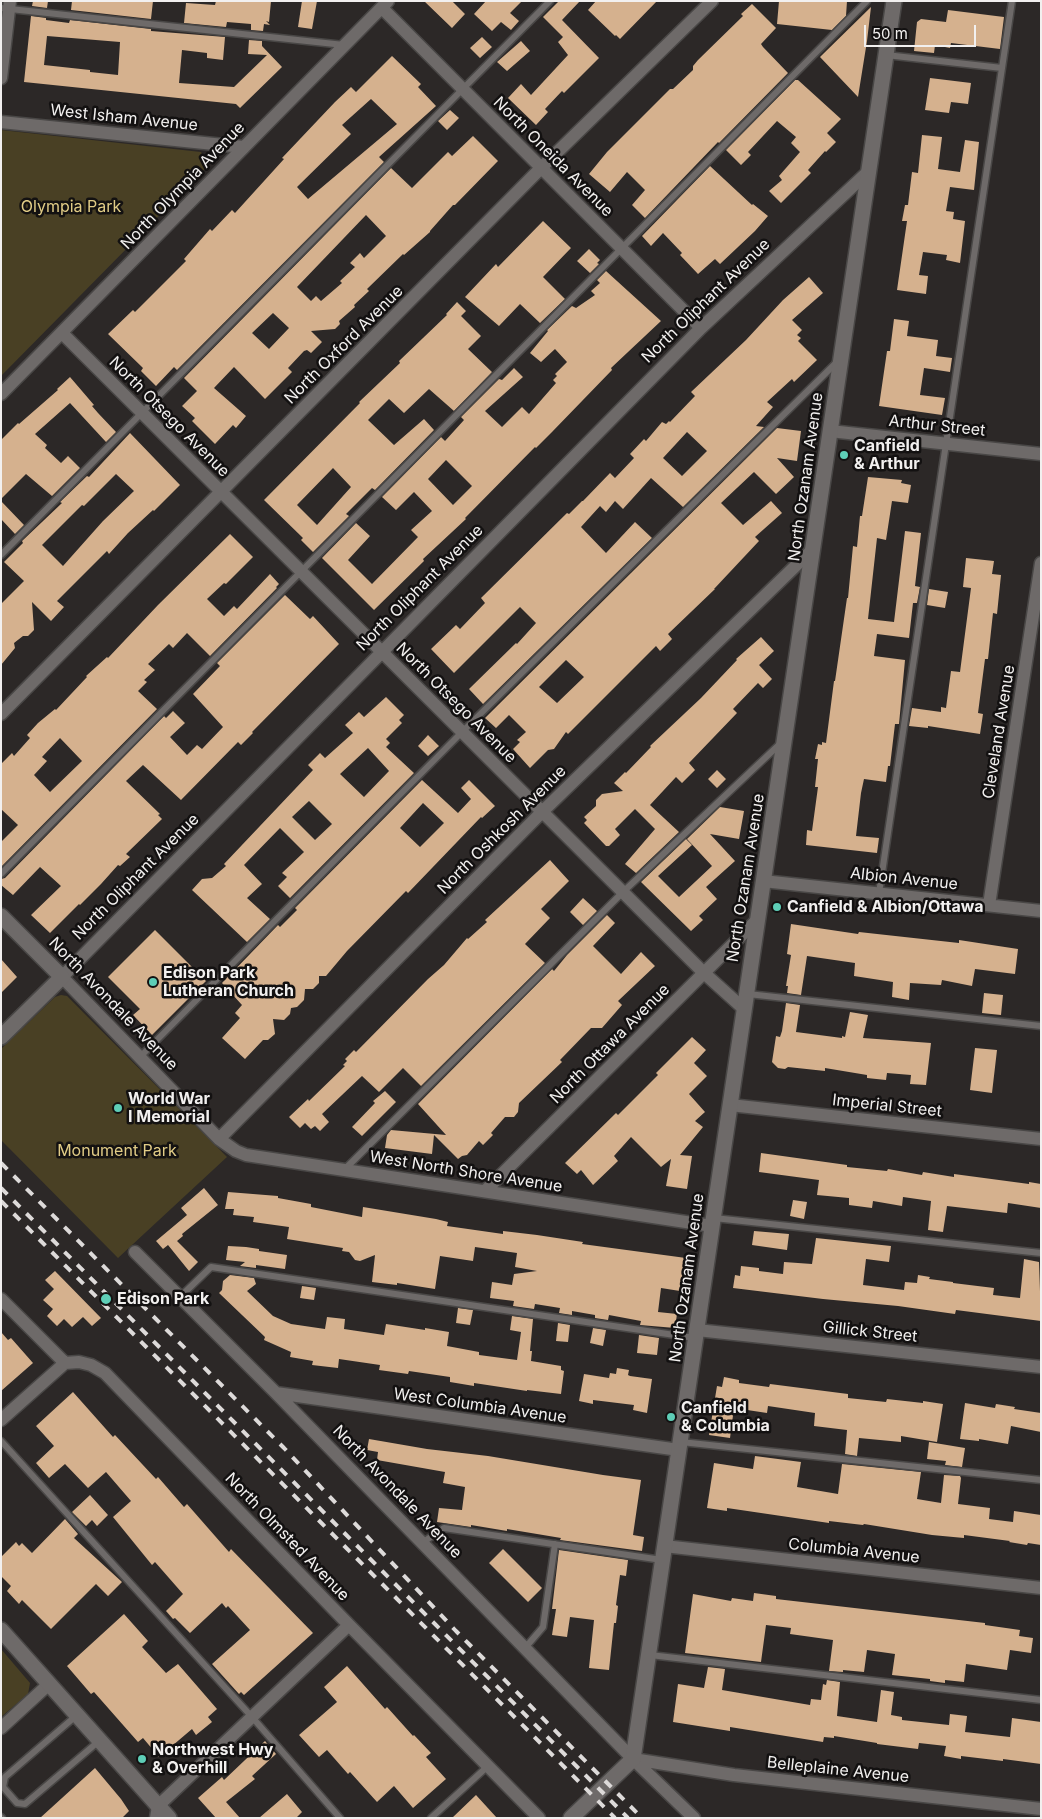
<!DOCTYPE html>
<html>
<head>
<meta charset="utf-8">
<style>
	body { margin:0 }
	#map { position:relative; width:1042px; height:1819px; overflow:hidden; background:#2c2827; font-family:Inter,sans-serif }
	canvas { display:block }
	.frame { position:absolute; inset:0; border:2px solid #f2f0ef; pointer-events:none }
	.scale { position:absolute; left:864px; top:25px; width:112px; height:22px; box-sizing:border-box; border:2px solid #f2f0ef; border-top:0; padding-left:6px; font-size:15px; line-height:18px; white-space:nowrap; color:#f2f0ef; -webkit-text-stroke:4px #131111; paint-order:stroke }
</style>
</head>
<body>
<div id="map">
<canvas width="1042" height="1819"></canvas>
<div class="frame"></div>
<div class="scale">50 m</div>
</div>
<script>
const ctx = document.querySelector('canvas').getContext('2d');
ctx.lineJoin = 'round';
function fillPath(path, color) { ctx.fillStyle = color; ctx.fill(path, 'evenodd'); }
const shape = rows => new Path2D(rows.map(r => 'M' + r).join(''));
function strokePath(path, color, width, dash) { ctx.strokeStyle = color; ctx.lineWidth = width; ctx.lineCap = dash ? 'butt' : 'round'; ctx.setLineDash(dash || []); ctx.stroke(path); }
function label(font, color, halo, rows, align = 'center') {
  ctx.font = font + ' Inter,sans-serif'; ctx.lineWidth = 5; ctx.setLineDash([]); ctx.textBaseline = 'middle'; ctx.strokeStyle = halo; ctx.fillStyle = color; for (const [text, x, y, turn = 0] of rows) {
    ctx.save(); ctx.translate(x, y); ctx.rotate((+turn || 0) * Math.PI / 180); ctx.textAlign = isNaN(turn) ? turn : align; if (halo) ctx.strokeText(text, 0, 0); ctx.fillText(text, 0, 0); ctx.restore();
  }
}
const green = shape([
	[1,130,201,152,208,166,1,376],
	[61,995,67,996,227,1157,118,1258,1,1140,1,1049,55,997],
	[1,1649,30,1683,28,1694,1,1717]
]);
const building = shape([
	[33,1,48,1,47,8,32,6],
	[72,1,153,1,151,19,71,10],
	[216,1,271,1,269,22,266,21,270,25,264,24,263,31,251,30,251,24,227,22,226,27,184,23,186,3,215,5],
	[302,1,317,1,312,29,298,27],
	[424,1,452,1,465,14,452,28],
	[486,1,522,1,510,13,519,21,511,30,501,22,492,31,474,14],
	[559,1,580,1,562,20,599,58,564,93,562,91,545,109,548,112,536,125,508,98,521,84,531,95,568,55,558,42,563,37,543,17],
	[596,1,657,1,620,39,616,35,615,36,588,10],
	[779,1,847,1,846,16,832,30,777,24],
	[752,4,776,28,761,44,763,47,788,73,719,143,718,142,645,218,632,205,645,190,627,172,610,192,589,174,607,152,670,89,673,89,693,70,693,66,698,60,743,16,741,14],
	[871,7,867,41,858,97,820,57],
	[948,10,1004,17,1000,49,951,43,950,48,935,45,934,53,914,51,917,22,921,19,946,22],
	[31,16,46,18,46,20,69,23,70,20,151,29,151,31,225,37,223,60,207,58,207,53,182,50,179,83,234,87,267,55,248,54,249,40,262,41,262,46,282,67,240,108,236,104,24,82],
	[47,36,120,42,118,75,90,72,90,70,44,65],
	[482,37,492,47,480,58,470,48],
	[521,41,530,51,507,71,497,62],
	[392,56,421,84,418,87,436,106,379,157,384,162,177,370,174,367,156,386,141,371,143,368,108,334,133,310,135,312,186,261,184,259,210,229,212,231,232,210,235,213,284,159,282,158,335,102,351,87,356,92],
	[371,99,397,124,308,199,297,187,351,134,342,125],
	[930,78,971,83,968,104,951,102,949,113,925,110],
	[795,80,798,80,841,119,827,133,836,142,826,152,825,151,808,170,811,173,781,203,769,191,782,180,779,176,800,152,791,143,796,137,777,121,748,152,751,155,741,165,726,150],
	[450,110,459,118,447,130,438,121],
	[922,135,942,137,938,169,960,172,965,140,979,142,974,190,950,187,946,211,954,212,953,219,965,221,960,263,946,260,947,255,923,252,919,275,928,276,926,294,897,290,907,221,902,221,905,205,908,205,912,172,918,173],
	[473,136,498,161,496,163,455,205,453,205,430,231,430,232,404,255,403,254,367,289,369,291,354,305,355,307,339,321,340,324,335,329,311,331,322,342,311,353,307,350,304,351,288,368,292,372,265,399,234,367,214,388,246,416,236,428,233,425,215,444,192,421,195,418,182,406,197,391,184,378,391,168,412,188,448,152,452,156],
	[366,215,386,236,364,258,360,253,350,263,355,267,340,281,342,283,321,301,316,296,311,301,297,287],
	[273,313,289,328,269,349,252,333],
	[710,166,752,205,753,204,768,216,755,231,720,264,715,259,698,274,680,255,682,253,663,233,651,246,642,236],
	[543,221,571,248,543,277,565,299,540,323,520,304,499,326,465,297,496,264,498,267],
	[589,249,600,260,597,263,599,264,590,273,577,261],
	[606,271,661,321,611,368,612,370,552,432,536,448,535,447,465,518,466,519,423,559,424,561,374,610,322,558,356,523,370,536,348,560,372,584,418,537,411,530,432,511,414,492,396,510,382,497,441,437,445,441,464,420,461,417,499,379,502,380,514,368,523,377,485,411,502,427,522,407,529,414,556,383,553,380,557,376,555,374,567,362,555,349,541,362,530,353,548,331,547,330,572,306,576,308,595,295,591,291,600,283,597,280],
	[446,460,472,486,453,505,428,479],
	[809,277,823,293,792,320,802,330,797,335,801,338,798,341,817,360,794,382,792,379,767,402,773,407,756,426,764,427,683,507,651,478,623,509,615,501,606,512,600,506,581,527,606,553,635,522,652,538,483,704,469,689,516,643,517,644,536,623,520,607,454,673,431,649,456,625,460,629,485,603,481,598,567,513,569,514,582,501,583,501,610,473,615,478,634,458,630,454,644,439,646,441,662,422,666,424,669,421,670,422,695,396,691,392,746,340,783,300],
	[687,432,707,451,682,476,663,458],
	[457,302,466,311,461,316,481,336,468,349,492,372,454,411,429,389,404,413,389,399,368,420,394,445,424,419,434,430,375,490,372,488,346,514,349,516,313,552,301,540,303,538,264,500,360,403,359,402,400,363,399,361,447,315,446,314],
	[333,468,351,487,317,525,297,505],
	[894,319,909,321,907,336,938,340,936,356,952,358,950,372,924,368,920,395,945,398,942,415,879,406,887,351,890,351],
	[70,377,94,405,92,406,98,413,116,432,106,442,70,403,35,434,47,445,45,448,61,463,68,456,80,468,52,496,26,474,1,499,1,440,18,423,19,424,58,390,57,389],
	[777,428,801,431,797,461,777,458,794,477,776,494,754,472,721,503,743,525,771,501,782,513,755,537,759,541,714,589,715,589,668,634,672,639,660,651,656,646,568,734,566,732,554,749,548,750,530,768,513,749,520,742,517,740,526,732,509,715,496,728,485,718],
	[566,660,584,677,557,703,539,687],
	[130,433,180,485,154,511,153,510,128,533,109,554,107,551,57,601,64,607,51,621,32,602,34,630,28,636,23,636,14,643,15,648,1,665,1,604,24,581,4,562,23,543,22,541,62,503,60,502,87,476,89,477],
	[116,474,134,491,103,521,63,566,42,545,82,505,84,506],
	[868,477,902,480,901,483,911,485,908,503,892,501,886,540,877,538,868,619,894,622,905,531,921,533,915,586,920,587,917,603,913,603,909,638,877,634,874,656,905,660,899,724,895,724,890,766,888,766,886,782,864,779,861,793,856,836,879,838,877,853,806,845,807,830,812,831,818,787,815,787,818,759,815,759,818,744,822,745,822,742,826,743,834,681,835,681,847,598,848,598,853,546,857,547,860,516,862,516],
	[1,501,24,525,15,534,1,519],
	[230,534,253,557,226,584,224,583,207,599,224,616,234,606,237,609,270,574,279,584,276,587,277,588,210,656,187,633,173,648,169,644,148,664,155,670,144,680,147,682,138,691,157,709,1,867,1,842,18,825,1,809,1,764,12,753,14,756,30,738,27,735,38,723,55,709,56,710,87,677,86,676,107,657,108,658,158,605],
	[60,738,82,761,50,792,34,775,47,761,42,757],
	[966,558,994,561,992,574,1001,575,997,614,993,613,988,659,985,659,978,713,983,714,980,734,928,726,928,728,909,726,912,708,941,712,941,707,946,708,951,671,960,672,971,588,963,587],
	[929,589,948,592,945,608,927,605],
	[285,595,310,619,313,616,339,644,252,732,253,733,241,745,238,742,181,800,143,765,126,781,160,814,158,815,162,819,126,854,130,857,120,866,118,865,101,884,80,905,79,904,50,933,31,915,61,886,40,867,13,895,1,885,1,879,5,878,164,716,166,718,173,711,185,723,170,737,187,755,197,745,202,749,223,727,193,694,220,666,217,663],
	[761,637,774,651,759,665,772,679,763,688,758,683,733,709,737,713,689,763,695,770,682,783,676,777,650,805,679,832,636,873,625,864,655,829,635,809,615,829,620,835,609,846,606,846,584,823,587,820,584,817,596,806,596,800,602,794,623,791,614,783,625,772,626,773,651,747,650,746,701,698,737,660,736,659],
	[386,697,404,715,399,720,402,723,386,739,390,743,386,747,414,773,290,898,278,886,287,877,282,873,304,852,280,828,244,865,262,884,247,898,270,919,247,942,192,890,202,879,212,878,226,866,224,864,313,770,308,765,320,753,325,758,353,733,345,725,359,712,364,717],
	[368,748,389,771,364,797,340,774],
	[309,801,332,824,315,840,292,817],
	[428,735,439,746,428,756,418,746],
	[717,770,726,779,717,788,708,779],
	[422,780,458,813,471,799,461,788,469,780,495,806,482,818,481,817,408,893,406,891,347,951,326,976,319,976,319,983,313,989,305,989,304,1000,297,1007,291,1008,290,1014,284,1020,273,1019,275,1034,268,1040,263,1040,245,1059,222,1038,240,1018,235,1013,242,1005,222,983,278,925,280,927,297,910,295,908],
	[423,803,444,823,420,847,400,828],
	[720,807,744,811,739,839,710,834,735,861,706,887,717,899,699,916,703,920,691,931,641,882,686,839,692,845,658,876,679,897,712,866,687,839],
	[550,860,569,881,541,909,550,918,525,944,545,963,421,1086,403,1068,379,1092,362,1076,322,1114,329,1122,320,1131,315,1126,311,1129,305,1123,300,1128,289,1117,308,1099,309,1101,345,1066,343,1065,347,1061,345,1059,354,1050,356,1052,428,979,444,965,467,938,468,939,487,922,485,920],
	[583,898,597,911,583,925,570,912],
	[607,915,615,923,593,946,621,974,641,952,655,966,618,1001,622,1005,602,1028,591,1028,560,1060,562,1062,519,1103,518,1112,514,1117,505,1117,491,1133,493,1135,483,1145,479,1141,467,1155,462,1156,458,1159,434,1135,432,1154,385,1148,387,1135,391,1130,446,1135,418,1104,552,969,554,971,567,955],
	[791,924,858,934,859,932,959,943,959,940,1018,949,1015,974,975,969,972,986,942,980,941,985,910,983,909,1000,892,997,893,982,854,976,855,963,807,956,801,995,787,993,788,986,786,986,791,955,787,954],
	[155,930,206,981,152,1035,133,1015,140,1009,108,977],
	[1,959,17,977,1,993],
	[984,993,1003,995,1001,1015,982,1013],
	[786,1003,800,1005,796,1032,842,1038,842,1036,845,1037,850,1012,868,1015,863,1038,931,1043,926,1085,910,1084,911,1075,887,1073,886,1080,867,1078,867,1075,825,1068,825,1071,788,1067,785,1069,778,1068,772,1062,776,1036,780,1037,782,1031],
	[692,1037,706,1050,694,1063,707,1076,689,1094,705,1112,695,1121,703,1127,680,1155,692,1156,687,1189,666,1186,671,1159,661,1167,631,1137,614,1156,618,1161,593,1185,581,1170,577,1174,565,1163,616,1113,618,1115,658,1075,656,1073],
	[975,1048,997,1050,992,1093,970,1090],
	[385,1091,396,1102,362,1136,352,1127,375,1103,373,1101],
	[761,1153,847,1165,847,1167,887,1171,888,1169,922,1175,923,1172,954,1177,954,1174,1029,1184,1029,1182,1041,1184,1041,1208,1008,1203,1007,1213,947,1206,943,1232,928,1230,931,1201,903,1197,902,1206,873,1201,872,1208,849,1205,849,1198,817,1195,819,1180,759,1172],
	[204,1188,218,1205,182,1234,183,1236,177,1241,198,1262,189,1271,168,1245,163,1249,156,1241,187,1215,181,1208],
	[228,1192,278,1196,278,1198,311,1204,311,1207,362,1217,363,1207,436,1219,448,1222,447,1226,503,1234,503,1231,537,1235,583,1242,582,1244,686,1258,680,1291,661,1288,658,1312,677,1314,675,1328,640,1325,641,1321,609,1315,608,1320,595,1318,595,1315,572,1311,572,1315,559,1313,560,1308,535,1304,534,1309,513,1306,514,1301,490,1298,492,1282,512,1285,514,1274,537,1271,515,1267,517,1253,475,1247,473,1261,440,1256,435,1289,397,1283,397,1285,372,1282,375,1255,360,1261,355,1260,349,1252,342,1251,343,1248,287,1239,289,1227,253,1222,254,1217,233,1215,234,1209,225,1209],
	[793,1200,807,1202,804,1219,790,1216],
	[754,1231,789,1234,787,1250,752,1245],
	[816,1238,891,1246,889,1262,866,1259,863,1285,904,1290,905,1282,917,1283,918,1275,930,1277,929,1279,953,1282,953,1283,994,1288,993,1295,1020,1298,1024,1259,1039,1262,1041,1321,956,1310,955,1314,898,1306,823,1299,733,1288,735,1275,740,1276,741,1266,759,1268,759,1271,783,1274,784,1262,812,1264],
	[228,1246,246,1247,259,1249,259,1251,287,1255,285,1269,256,1265,256,1268,240,1266,245,1262,226,1260],
	[55,1271,101,1318,92,1326,83,1317,72,1327,64,1319,57,1326,47,1316,53,1309,43,1300,54,1289,45,1280],
	[230,1275,254,1278,256,1284,247,1291,273,1316,291,1324,325,1329,327,1317,345,1319,344,1329,384,1335,386,1324,425,1330,425,1328,449,1332,447,1346,479,1352,479,1355,517,1360,521,1332,510,1330,512,1316,533,1319,530,1351,532,1351,531,1361,561,1366,561,1370,564,1371,561,1394,527,1390,527,1391,474,1383,474,1386,450,1382,450,1377,409,1371,408,1374,379,1370,380,1365,339,1359,338,1368,312,1365,313,1361,290,1357,291,1352,264,1340,265,1337,219,1293,222,1290,223,1281],
	[302,1286,316,1288,314,1300,300,1298],
	[458,1308,473,1310,470,1325,456,1323],
	[558,1323,570,1325,568,1342,556,1341],
	[593,1328,606,1330,603,1346,590,1343],
	[1,1332,8,1340,11,1338,33,1363,1,1391],
	[639,1335,659,1338,657,1355,637,1353],
	[617,1368,629,1370,628,1375,630,1376,652,1379,647,1413,633,1410,634,1405,593,1400,593,1404,579,1401,584,1374,609,1378,610,1373,616,1374],
	[724,1377,739,1380,739,1383,769,1387,770,1384,848,1394,848,1398,886,1402,887,1399,923,1403,923,1401,943,1404,937,1442,901,1436,901,1442,859,1438,857,1456,845,1454,847,1430,814,1426,815,1413,768,1406,767,1413,734,1408,730,1438,709,1435,717,1386,722,1387],
	[73,1392,113,1437,115,1435,156,1479,158,1477,184,1507,187,1504,229,1552,231,1549,313,1633,244,1695,241,1692,239,1694,212,1664,250,1630,228,1606,226,1608,222,1603,190,1633,175,1618,173,1619,166,1611,183,1594,155,1562,152,1565,113,1517,131,1501,106,1472,88,1488,65,1464,49,1478,36,1463,54,1446,36,1426],
	[965,1403,995,1408,996,1404,1015,1407,1014,1409,1041,1413,1041,1432,1011,1426,1008,1444,979,1439,979,1441,960,1439],
	[369,1439,427,1449,488,1456,603,1475,641,1480,633,1535,644,1537,642,1551,560,1540,561,1538,507,1529,507,1531,471,1525,471,1527,437,1522,439,1508,462,1510,465,1487,443,1483,445,1472,377,1460,378,1452,367,1450],
	[929,1442,965,1448,962,1467,945,1465,946,1461,927,1459],
	[755,1456,801,1462,797,1487,838,1494,842,1464,921,1472,917,1499,941,1503,944,1475,960,1476,961,1478,958,1504,990,1508,989,1519,1013,1522,1014,1511,1041,1515,1041,1545,1028,1543,1027,1545,1009,1542,1010,1541,964,1535,964,1538,932,1535,864,1524,863,1525,829,1521,829,1523,727,1508,727,1511,707,1508,714,1463,753,1469],
	[90,1495,108,1515,97,1526,92,1520,86,1526,72,1512],
	[65,1519,78,1534,74,1538,122,1582,108,1596,96,1584,51,1629,22,1600,19,1604,7,1591,11,1586,1,1576,1,1557,16,1542,19,1546,22,1543,32,1553],
	[503,1549,542,1588,528,1602,489,1563],
	[559,1550,628,1560,626,1576,620,1575,616,1605,618,1606,616,1623,614,1623,609,1670,589,1668,594,1620,570,1617,567,1637,552,1635,556,1609,552,1609],
	[754,1593,776,1596,776,1599,985,1623,985,1625,1020,1630,1019,1636,1033,1638,1031,1653,1010,1650,1007,1670,966,1664,964,1682,945,1680,945,1683,930,1681,930,1679,892,1675,895,1654,867,1650,864,1672,843,1670,843,1672,829,1671,833,1640,790,1634,791,1628,766,1625,761,1662,685,1653,693,1594,731,1601,732,1598,753,1601],
	[124,1614,148,1641,142,1647,166,1673,178,1664,217,1709,208,1717,212,1722,196,1735,192,1729,159,1757,143,1738,138,1742,94,1692,91,1694,67,1666],
	[347,1666,385,1709,387,1707,413,1736,414,1735,431,1753,426,1757,446,1779,413,1808,394,1786,377,1802,350,1772,348,1774,327,1750,319,1757,299,1735,337,1702,324,1687],
	[708,1667,725,1669,722,1690,810,1705,811,1699,821,1700,823,1684,826,1685,827,1680,840,1682,837,1716,877,1722,881,1690,894,1692,891,1715,902,1717,902,1720,949,1725,950,1714,967,1716,965,1732,1010,1737,1012,1718,1041,1722,1041,1764,1003,1759,1003,1761,961,1756,961,1759,944,1756,946,1746,919,1743,918,1749,877,1744,877,1743,834,1736,834,1738,824,1737,823,1742,730,1727,730,1731,673,1722,678,1684,704,1688],
	[265,1741,276,1754,252,1776,255,1779,226,1802,240,1818,216,1818,198,1798,222,1777,224,1780],
	[95,1768,121,1799,129,1811,122,1818,40,1818],
	[287,1794,302,1812,296,1818,259,1818],
	[476,1795,497,1818,452,1818]
]);
const service = shape([
	[1,8,344,45],
	[886,55,1002,68],
	[1,555,550,1],
	[1,874,867,1],
	[879,893,1012,1],
	[748,994,1041,1026],
	[140,1057,462,732,839,360],
	[344,1170,623,892,782,742],
	[714,1218,1041,1253],
	[180,1297,211,1267,695,1338],
	[1,1441,252,1717,340,1818],
	[681,1442,1041,1480],
	[422,1543,444,1528,662,1560],
	[525,1648,543,1627,555,1544],
	[650,1655,1041,1700],
	[77,1715,5,1777,3,1787,17,1803,25,1804,99,1741],
	[1,1817,2,1818],
	[431,1818,488,1766]
]);
const minor = shape([
	[382,8,701,328],
	[1,78,10,1],
	[1,122,243,147],
	[62,333,704,973,744,1009],
	[1,394,388,1],
	[830,431,1041,454],
	[1,714,541,168,712,1],
	[763,881,1041,911],
	[989,905,1041,563],
	[730,1105,1041,1139],
	[219,1139,542,812,813,549],
	[485,1191,758,919],
	[712,1226,246,1155,236,1151,219,1139,62,977,701,328,869,171],
	[135,1252,276,1393,633,1759,694,1818],
	[1,1299,65,1363,79,1362,91,1365,105,1373,349,1625,539,1818],
	[697,1330,1041,1367],
	[276,1393,679,1450],
	[1,1420,65,1363],
	[664,1546,1041,1588],
	[1,1728,49,1684],
	[633,1759,734,1775,1041,1809],
	[156,1818,158,1806,349,1625]
]);
const tertiary = shape([
	[1,916,62,977,1,1037],
	[571,1818,633,1759,894,1]
]);
const secondary = shape([
	[1,1630,169,1818]
]);
const rail = shape([
	[1,1163,284,1448,456,1631,642,1818],
	[1,1188,628,1818],
	[1,1201,615,1818]
]);
const markers = [
	[844,455,5,"#5eceb7"],
	[777,907,5,"#5eceb7"],
	[153,982,5,"#5eceb7"],
	[118,1108,5,"#5eceb7"],
	[106,1299,6,"#5eceb7"],
	[671,1417,5,"#5eceb7"],
	[142,1759,5,"#5eceb7"]
];
const streetNames = [
	["West Isham Avenue",124,118,6],
	["North Oneida Avenue",553,157,45],
	["North Olympia Avenue",183,186,-46],
	["North Oliphant Avenue",706,301,-44],
	["North Oxford Avenue",344,345,-45],
	["North Otsego Avenue",169,417,45],
	["Arthur Street",937,426,6],
	["North Ozanam Avenue",806,477,-82],
	["North Oliphant Avenue",420,588,-45],
	["North Otsego Avenue",456,703,45],
	["Cleveland Avenue",999,732,-81],
	["North Oshkosh Avenue",502,830,-45],
	["North Oliphant Avenue",136,877,-45],
	["North Ozanam Avenue",746,878,-81],
	["Albion Avenue",904,879,6],
	["North Avondale Avenue",113,1004,46],
	["North Ottawa Avenue",610,1044,-45],
	["Imperial Street",887,1106,6],
	["West North Shore Avenue",466,1172,9],
	["North Ozanam Avenue",687,1278,-82],
	["Gillick Street",870,1332,6],
	["West Columbia Avenue",480,1406,8],
	["North Avondale Avenue",397,1492,46],
	["North Olmsted Avenue",287,1537,46],
	["Columbia Avenue",854,1551,6],
	["Belleplaine Avenue",838,1770,6]
];
const parkNames = [
	["Olympia Park",71,207],
	["Monument Park",117,1151]
];
const poiNames = [
	["Canfield",854,446],
	["& Arthur",854,464],
	["Canfield & Albion/Ottawa",787,907],
	["Edison Park",163,973],
	["Lutheran Church",163,991],
	["World War",128,1099],
	["I Memorial",128,1117],
	["Edison Park",117,1299],
	["Canfield",681,1408],
	["& Columbia",681,1426],
	["Northwest Hwy",152,1750],
	["& Overhill",152,1768]
];
fillPath(green, '#494024');
fillPath(building, '#d5b18e');
strokePath(service, '#494746', 9);
strokePath(minor, '#494746', 15);
strokePath(tertiary, '#494746', 18);
strokePath(secondary, '#494746', 18);
strokePath(service, '#6e6a69', 6);
strokePath(minor, '#6e6a69', 12);
strokePath(tertiary, '#6e6a69', 15);
strokePath(secondary, '#6e6a69', 15);
strokePath(rail, '#dddad9', 4, [9, 9]);
for (const [x, y, r, color] of markers) { const dot = new Path2D(); dot.arc(x, y, r, 0, 2 * Math.PI); ctx.fillStyle = color; ctx.fill(dot); strokePath(dot, '#131111', 2); }
label('16px', '#f2f0ef', '#131111', streetNames);
label('16px', '#e1cc86', '#131111', parkNames);
label('bold 16px', '#f2f0ef', '#131111', poiNames, 'left');
</script>
</body>
</html>
